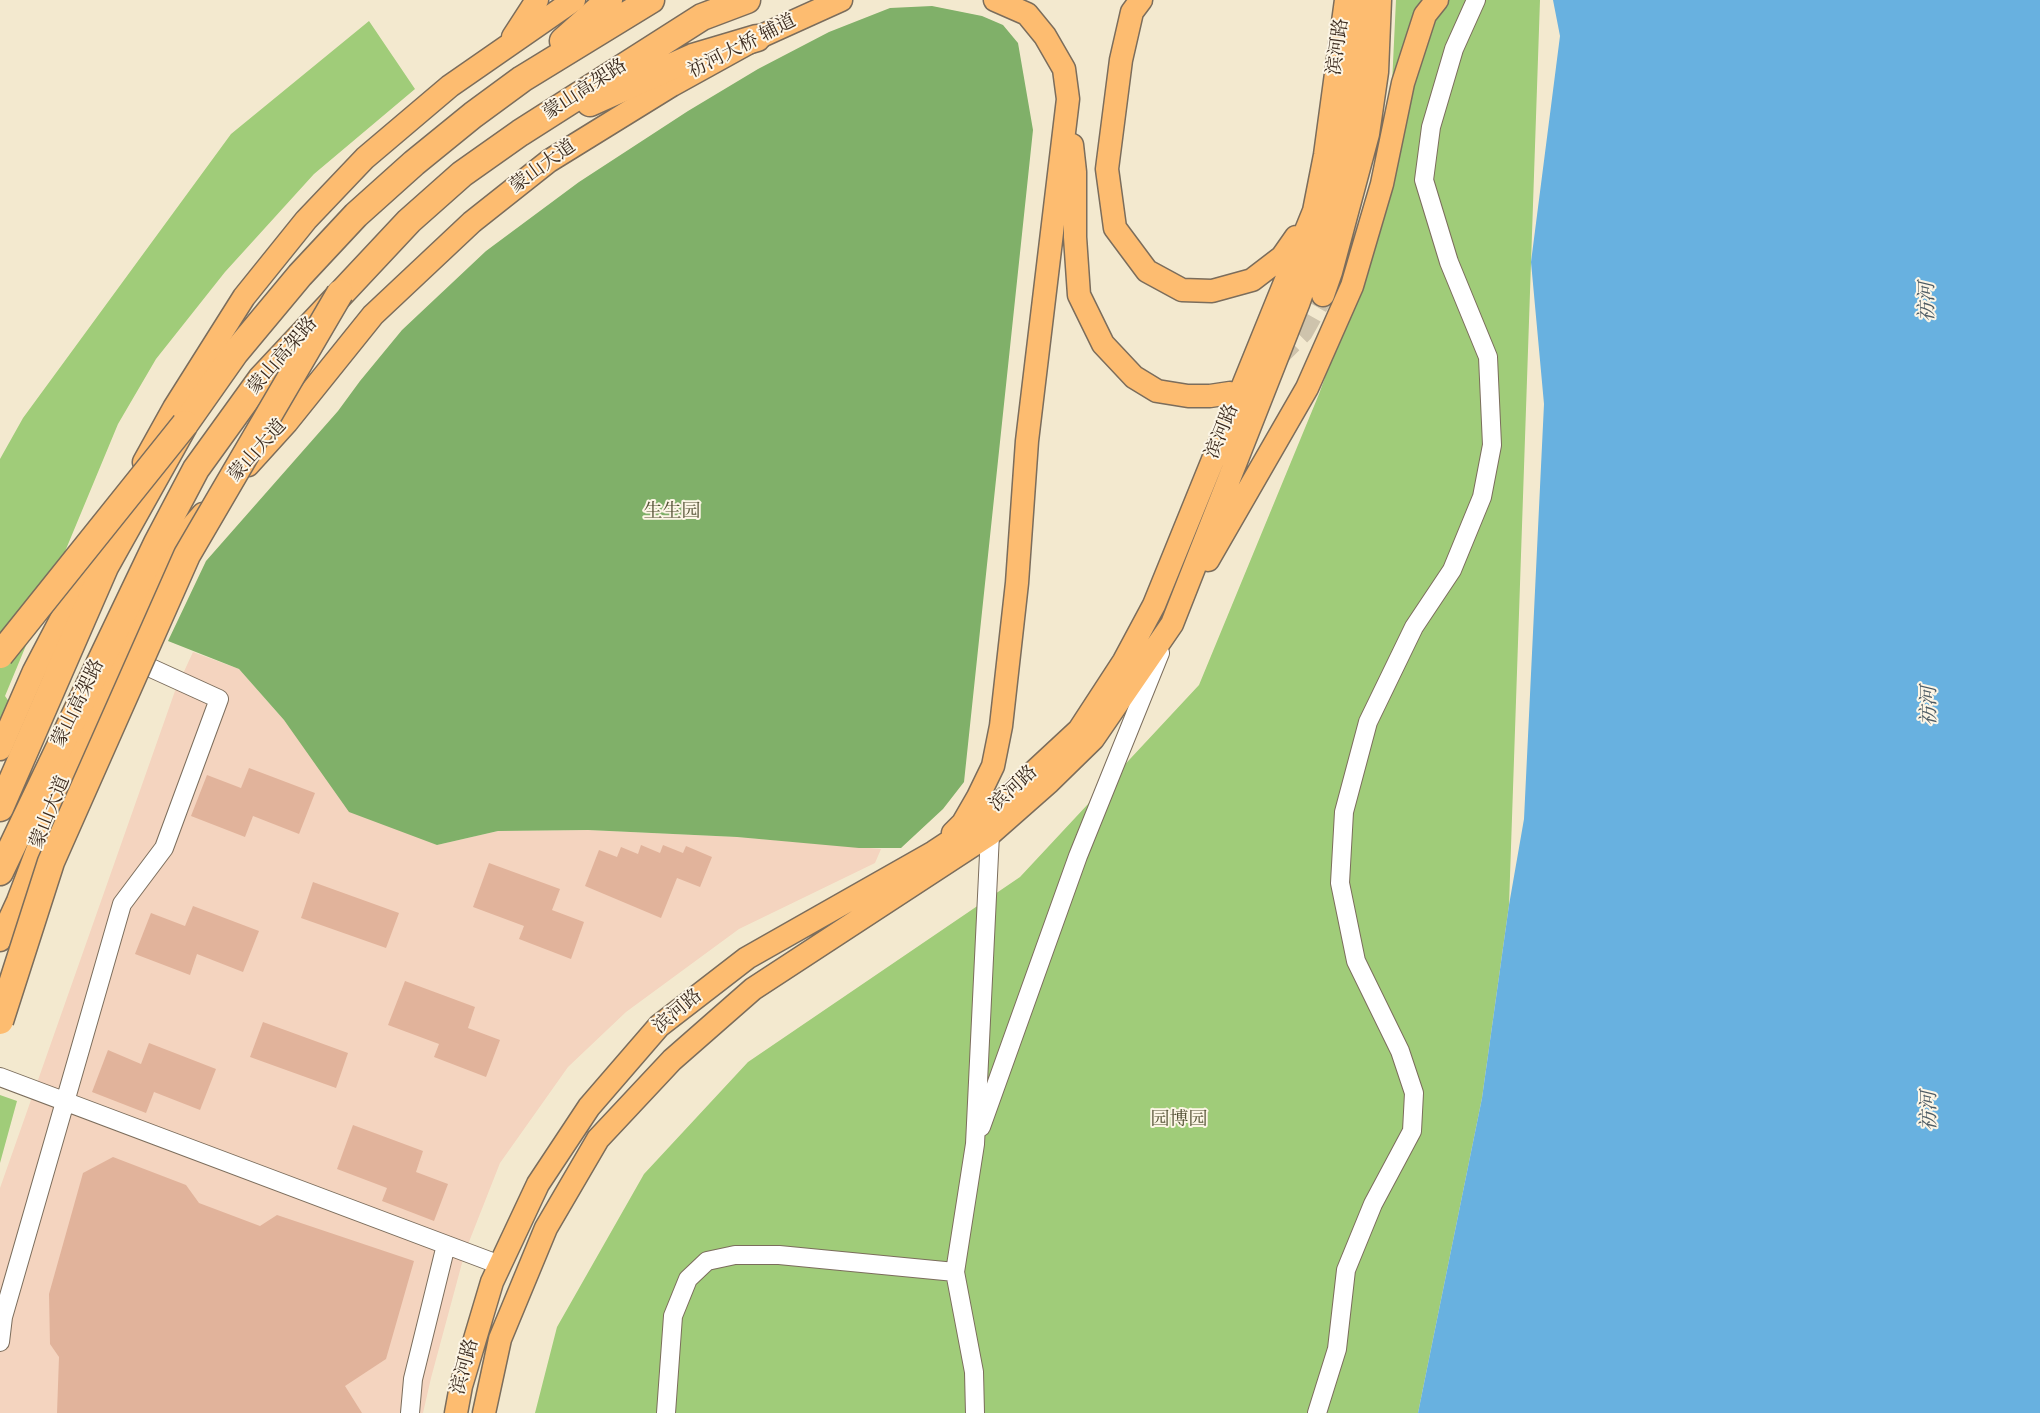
<!DOCTYPE html>
<html>
<head>
<meta charset="utf-8">
<style>
	body { margin:0 }
	canvas { display:block; background:#f3e9cf }
</style>
</head>
<body>
<canvas width="2040" height="1413"></canvas>
<script>
const ctx = document.querySelector('canvas').getContext('2d');
ctx.lineJoin = 'round';
function fillPath(path, color) { ctx.fillStyle = color; ctx.fill(path, 'evenodd'); }
const shape = rows => new Path2D(rows.map(r => 'M' + r).join(''));
function strokePath(path, color, width, dash) { ctx.strokeStyle = color; ctx.lineWidth = width; ctx.lineCap = dash ? 'butt' : 'round'; ctx.setLineDash(dash || []); ctx.stroke(path); }
function label(font, color, halo, rows, align = 'center') {
  ctx.font = font + ' "Sorts Mill Goudy","Noto Serif SC",serif'; ctx.lineWidth = 4; ctx.setLineDash([]); ctx.textBaseline = 'middle'; ctx.strokeStyle = halo; ctx.fillStyle = color; for (const [text, x, y, turn = 0] of rows) {
    ctx.save(); ctx.translate(x, y); ctx.rotate((+turn || 0) * Math.PI / 180); ctx.textAlign = isNaN(turn) ? turn : align; if (halo) ctx.strokeText(text, 0, 0); ctx.fillText(text, 0, 0); ctx.restore();
  }
}
const built = shape([
	[193,652,239,669,284,720,437,845,498,831,588,830,737,837,881,849,875,863,739,929,626,1012,568,1067,500,1163,465,1252,431,1378,423,1413,0,1413,0,1188,175,691]
]);
const green = shape([
	[1396,0,1540,0,1509,905,1482,1098,1418,1413,535,1413,557,1327,644,1174,748,1062,1020,877,1199,685,1319,394,1386,210],
	[369,21,415,89,314,174,225,272,156,359,118,424,5,696,10,703,0,725,0,459,23,418,231,134],
	[0,1095,17,1101,0,1163]
]);
const forest = shape([
	[932,6,982,16,1003,25,1018,43,1033,130,964,782,943,809,901,848,859,848,737,837,588,830,498,831,437,845,349,812,284,720,239,669,168,641,206,561,338,411,360,381,402,330,486,251,579,182,688,111,758,69,829,32,890,8]
]);
const water = shape([
	[1553,0,2040,0,2040,1413,1418,1413,1482,1098,1509,905,1524,819,1544,404,1531,262,1560,36]
]);
const building = shape([
	[249,768,315,793,299,834,253,816,245,837,191,816,207,775,241,788],
	[641,845,660,853,663,845,683,853,686,846,712,857,700,887,677,878,661,918,585,886,599,850,617,857,621,847,638,854],
	[489,863,560,889,552,910,584,922,571,959,519,939,524,926,473,907],
	[313,882,399,913,386,948,301,918],
	[193,906,259,931,243,972,197,954,190,975,135,954,151,913,185,926],
	[405,981,475,1007,468,1028,500,1040,486,1077,434,1057,439,1044,388,1025],
	[263,1022,348,1053,336,1088,250,1057],
	[149,1043,216,1069,200,1110,154,1092,146,1113,92,1092,108,1050,141,1064],
	[353,1125,423,1151,416,1172,448,1184,434,1221,382,1201,387,1188,337,1169],
	[113,1157,186,1185,199,1203,260,1226,277,1215,414,1261,386,1359,345,1386,362,1413,57,1413,59,1357,50,1344,49,1294,83,1173]
]);
const majorTunnel = shape([
	[1276,358,1302,332,1323,295]
]);
const minor = shape([
	[0,1077,500,1265],
	[981,1127,1078,856,1160,653],
	[0,1342,3,1317,122,904,164,848,219,699,129,658],
	[410,1413,413,1379,446,1245],
	[666,1413,673,1316,688,1279,707,1261,735,1255,779,1255,955,1272],
	[975,1413,974,1372,955,1272,975,1144,990,834],
	[1317,1413,1337,1349,1346,1270,1373,1204,1412,1131,1414,1093,1400,1051,1356,961,1340,883,1344,812,1368,722,1414,627,1452,570,1482,497,1492,445,1488,357,1449,262,1424,180,1431,127,1454,49,1476,0]
]);
const major = shape([
	[1141,0,1132,12,1121,60,1107,169,1115,228,1147,271,1182,290,1212,291,1252,280,1282,257,1296,237],
	[513,37,537,0],
	[1072,145,1075,172,1075,237,1079,295,1103,344,1134,377,1157,391,1188,396,1210,396,1230,393],
	[1323,295,1331,272,1368,134,1377,72,1380,0],
	[144,462,174,408,244,297,306,220,365,158,450,86,574,0],
	[248,465,287,422,373,315,472,222,549,161,672,85,757,38,841,0],
	[1208,560,1307,388,1352,286,1382,184,1403,83,1425,15,1437,0],
	[0,749,34,671,102,541],
	[953,833,963,823,978,797,993,766,1001,726,1017,583,1027,441,1068,99,1064,69,1045,36,1027,14,995,0],
	[0,940,18,901,56,801,110,675,173,548,203,514],
	[456,1413,461,1386,492,1282,538,1184,589,1107,659,1026,747,958,934,852,981,821,1079,730,1124,661,1154,605,1314,211,1325,155,1346,0],
	[484,1413,500,1339,546,1228,598,1139,672,1060,753,989,990,834,1049,782,1093,739,1172,624,1298,304,1340,184,1358,57,1362,0]
]);
const highway = shape([
	[563,41,609,0],
	[590,103,693,57,757,38],
	[0,808,105,567,185,424,235,353,300,275,356,215,414,163,473,115,522,79,651,0],
	[0,872,157,543,196,469,261,379,409,221,462,174,520,133,702,17,747,0]
]);
const highwayBridge = shape([
	[0,655,185,424],
	[0,1021,51,862,187,555,340,293]
]);
const streetNames = [
	["滨河路",1340,47,-82],
	["祊河大桥 辅道",743,48,-27],
	["蒙山高架路",586,91,-33],
	["蒙山大道",544,168,-36],
	["蒙山高架路",284,357,-49],
	["滨河路",1224,432,-68],
	["蒙山大道",259,452,-48],
	["蒙山高架路",80,704,-64],
	["滨河路",1015,790,-43],
	["蒙山大道",52,813,-68],
	["滨河路",679,1013,-40],
	["滨河路",467,1367,-75]
];
const parkNames = [
	["生生园",672,514],
	["园博园",1179,1122]
];
const waterNames = [
	["祊河",1930,302,-90],
	["祊河",1932,706,-90],
	["祊河",1932,1111,-90]
];
fillPath(built, '#f4d4bf');
fillPath(green, '#a0cc79');
fillPath(forest, '#80b069');
fillPath(water, '#68b1e0');
fillPath(building, '#e1b39b');
strokePath(majorTunnel, '#cec3ac', 22, [22, 11]);
strokePath(minor, '#7b6d5c', 20);
strokePath(major, '#7b6d5c', 25);
strokePath(highway, '#7b6d5c', 29);
strokePath(minor, '#fff', 18);
strokePath(major, '#fdbc70', 22);
strokePath(highway, '#fdbc70', 26);
strokePath(highwayBridge, '#7b6d5c', 29, []);
strokePath(highwayBridge, '#fdbc70', 26);
label('19px', '#3b2a1e', '#fcf5e5', streetNames);
label('19px', '#545235', '#fcf5e5', parkNames);
label('italic 20px', '#4b5962', '#fcf5e5', waterNames);
</script>
</body>
</html>
